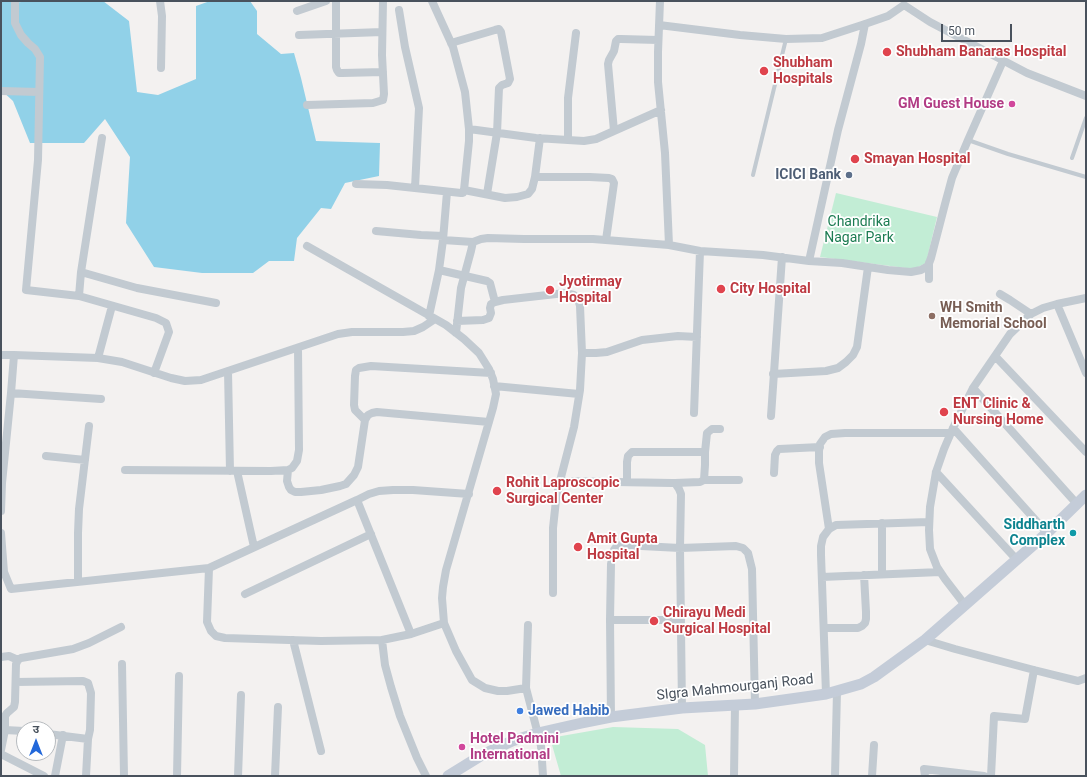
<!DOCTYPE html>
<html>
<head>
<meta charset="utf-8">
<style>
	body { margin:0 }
	#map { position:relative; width:1087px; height:777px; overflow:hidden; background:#f3f1f0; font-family:Roboto,"Noto Sans Devanagari",sans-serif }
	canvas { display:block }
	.frame { position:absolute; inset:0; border:2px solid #49525d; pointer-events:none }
	.north { position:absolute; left:16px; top:721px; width:40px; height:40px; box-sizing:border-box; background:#fff; border:1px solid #b6babe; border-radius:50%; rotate:0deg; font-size:11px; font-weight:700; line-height:16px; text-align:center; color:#49525d }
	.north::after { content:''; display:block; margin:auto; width:14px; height:18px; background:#2368da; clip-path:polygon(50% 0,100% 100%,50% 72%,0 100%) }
	.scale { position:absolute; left:941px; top:24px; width:71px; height:18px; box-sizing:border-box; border:2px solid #49525d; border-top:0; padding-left:5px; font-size:12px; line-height:14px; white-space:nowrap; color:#49525d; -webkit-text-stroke:3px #fff; paint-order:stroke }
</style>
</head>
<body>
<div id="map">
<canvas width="1087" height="777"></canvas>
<div class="frame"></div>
<div class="north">उ</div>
<div class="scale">50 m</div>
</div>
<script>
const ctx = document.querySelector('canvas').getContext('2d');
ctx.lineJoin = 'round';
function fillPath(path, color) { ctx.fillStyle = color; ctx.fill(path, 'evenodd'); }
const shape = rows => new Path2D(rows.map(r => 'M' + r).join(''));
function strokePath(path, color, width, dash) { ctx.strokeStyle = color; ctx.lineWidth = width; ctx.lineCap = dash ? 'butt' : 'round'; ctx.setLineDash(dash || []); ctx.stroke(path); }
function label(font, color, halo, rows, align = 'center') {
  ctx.font = font + ' Roboto,sans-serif'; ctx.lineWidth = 3.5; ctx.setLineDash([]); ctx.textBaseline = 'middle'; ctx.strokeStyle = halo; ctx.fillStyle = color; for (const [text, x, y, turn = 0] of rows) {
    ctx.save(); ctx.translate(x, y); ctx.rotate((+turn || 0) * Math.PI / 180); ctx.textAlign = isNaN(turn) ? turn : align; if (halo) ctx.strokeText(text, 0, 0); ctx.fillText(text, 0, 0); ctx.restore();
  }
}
const green = shape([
	[836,193,937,217,926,263,914,269,820,257],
	[613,727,678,729,705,745,708,776,561,776,550,738]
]);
const water = shape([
	[1,1,11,1,12,3,31,1,103,1,129,21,137,92,158,95,196,79,196,6,210,1,250,1,257,11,257,34,281,54,294,53,301,78,316,141,380,143,379,176,345,183,331,209,321,208,297,238,294,261,269,261,253,273,202,273,154,267,126,223,130,157,105,119,84,143,30,143,13,101,1,90]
]);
const lane = shape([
	[968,140,1008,154,1086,177],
	[1072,158,1086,118],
	[753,175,786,39]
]);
const street = shape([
	[15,1,15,23,21,35,28,43,35,49,40,57,38,160,26,290,79,296,156,318,166,323,169,332,154,373],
	[160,1,162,16,161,68],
	[336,1,336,67,337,70,339,73,342,73,383,72],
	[660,1,658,52,658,82,665,153,669,245],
	[399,10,405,47,419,108,415,188],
	[297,11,326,1],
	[659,25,740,35,786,39,822,38,865,24,888,16,904,5,930,22,1027,73,1086,96],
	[299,35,382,32],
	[451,43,495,30,499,29,501,32,510,79,508,83,502,85,499,88,497,133,487,194],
	[1,91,39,92],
	[307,105,373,103,383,100,384,94,382,55,383,1],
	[469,129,536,138,584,141,596,139,661,110],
	[614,131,608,64,609,60,614,51,616,41,618,39,621,39,658,40],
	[102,138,81,272,137,288,216,303],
	[568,140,568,98,576,33],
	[535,177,590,177,609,178,612,179,614,183,606,240],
	[356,184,387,185,461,193,463,193,464,190,469,141,469,129,465,92,453,47,432,1],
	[464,190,505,198,517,197,528,194,532,189,535,177,540,138],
	[376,231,421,235,443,236],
	[443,240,473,242],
	[307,246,446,325,464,339,479,353,489,369,493,379,496,394,493,408,446,570,443,587,442,598,444,623,456,651,472,680,485,688,498,691,507,691,526,688],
	[809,261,838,130,861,44,865,24],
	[439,270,487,281,490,283,495,302],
	[929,279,929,263],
	[1000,294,1010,300,1031,314],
	[79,296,81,272],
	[1057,304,1086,373],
	[429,316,439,270,443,240,447,192],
	[457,321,483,320,489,318,491,313,490,308,491,304,495,302,503,300,565,293,574,295,578,299,580,306,582,353,580,390,574,427,560,481,672,483,675,483,679,489,681,494,680,548,682,708],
	[456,333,461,288,471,251,473,242,481,239,488,238,524,239,593,239,669,245,700,251,763,255,809,261,842,263,888,270,911,272,921,270,928,266,931,258,945,204,952,178,968,140,1003,61],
	[582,353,596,353,607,352,642,340,678,336,697,337],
	[1,355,14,355,11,393,2,483,1,511],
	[14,355,98,358,122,362,171,378,185,381,201,380,338,334,352,332,403,332,414,331,423,327,435,319],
	[995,356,1086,452],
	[98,358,112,306],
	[228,371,230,471],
	[773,374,826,371,838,368,846,362,853,355,857,347,868,267],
	[494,386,579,394],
	[973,388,1077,504],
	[11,393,101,399],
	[694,413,700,251],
	[771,416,782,257],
	[365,420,355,410,354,405,355,376,356,370,359,368,371,366,491,373],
	[953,428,1047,533],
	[46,456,85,460],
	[125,470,271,471,288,470,292,468,297,461,299,450,298,348],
	[288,470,287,481,289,487,291,490,295,492,301,492,321,490,340,486,346,484,354,475,358,467,365,420,368,415,372,413,377,412,489,422],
	[237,471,254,547],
	[936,472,1017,560],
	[774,473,775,455,777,451,779,449,820,447],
	[704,480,739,480],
	[627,482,627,462,628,456,632,452,705,452],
	[675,483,700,482,704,480,705,465,705,452,707,433,712,429,720,429],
	[357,500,369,494,379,491,393,490,413,490,469,494],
	[882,523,882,574],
	[829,529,819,463,819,451,820,444,825,437,831,434,845,433,951,433],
	[1,533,4,572,11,589,209,568,357,500,411,634,382,640,385,665,391,687,400,716,417,758,426,776],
	[209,568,207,622,211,631,216,636,225,638,321,641,382,640],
	[822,577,940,572],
	[78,582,78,533,79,509,89,426],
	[553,593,553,528,556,500,560,481],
	[245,594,371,534],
	[965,605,945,579,937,567,930,549,929,530,930,507,936,472,944,449,953,428,973,388,1010,334,1031,314,1043,308,1057,304,1086,298],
	[610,620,681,620],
	[528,625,526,688,541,746,543,776],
	[824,628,858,628,862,626,865,623,866,619,866,612,864,575],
	[411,634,444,623],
	[293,640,321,751],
	[925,640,955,649,1034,670,1078,681,1086,678],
	[1,657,9,656,18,660],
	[122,664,124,776],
	[16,682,83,681,88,683,91,693,90,730,88,739,86,776],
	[826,694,821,555,821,546,823,537,829,529,836,525,929,522],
	[611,717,610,620,611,564,614,550,617,546,622,545,680,548,736,546,743,548,748,553,752,569,755,704],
	[5,730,24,731],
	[48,734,88,739],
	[1,750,5,730,5,716,7,713,14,707,15,702,16,664,18,660,21,658,73,649,89,643,121,627],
	[1,754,44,776],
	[55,776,63,735],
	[177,776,179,676],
	[238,776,241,695],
	[275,776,278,707],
	[734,776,735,705],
	[835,776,837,691],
	[872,776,874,745],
	[925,776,924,769,984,776],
	[991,776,994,716,1025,719,1034,670]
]);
const secondary = shape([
	[448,776,482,755,512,741,538,733,582,723,611,717,682,708,755,704,826,694,861,684,874,677,925,640,1047,533,1086,495]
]);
const markers = [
	[887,52,5,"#e0444e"],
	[764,71,5,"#e0444e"],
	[1012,104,4,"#d1479c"],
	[855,159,5,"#e0444e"],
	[849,175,4,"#5c6f8a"],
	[721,289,5,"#e0444e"],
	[550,290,5,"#e0444e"],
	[932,316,4,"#8d6e63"],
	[944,412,5,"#e0444e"],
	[497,491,5,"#e0444e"],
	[1073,533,4,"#0f9aa8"],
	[578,547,5,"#e0444e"],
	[654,621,5,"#e0444e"],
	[520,711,4,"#3f7fe0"],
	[462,747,4,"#d1479c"]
];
const healthNames = [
	["Shubham Banaras Hospital",896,52],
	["Shubham",773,63],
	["Hospitals",773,79],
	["Smayan Hospital",864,159],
	["Jyotirmay",559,282],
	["Hospital",559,298],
	["City Hospital",730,289],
	["ENT Clinic &",953,404],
	["Nursing Home",953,420],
	["Rohit Laproscopic",506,483],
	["Surgical Center",506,499],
	["Amit Gupta",587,539],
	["Hospital",587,555],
	["Chirayu Medi",663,613],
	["Surgical Hospital",663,629]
];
const hotelNames = [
	["GM Guest House",1004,104],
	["Hotel Padmini",470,739,"left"],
	["International",470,755,"left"]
];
const serviceNames = [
	["ICICI Bank",841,175]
];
const parkNames = [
	["Chandrika",859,222],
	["Nagar Park",859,238]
];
const educationNames = [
	["WH Smith",940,308],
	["Memorial School",940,324]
];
const cultureNames = [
	["Siddharth",1065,525],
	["Complex",1065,541]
];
const streetNames = [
	["SIgra Mahmourganj Road",735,688,-6]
];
const shopNames = [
	["Jawed Habib",528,711]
];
fillPath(green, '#c2edd5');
fillPath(water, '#91d1e8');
strokePath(lane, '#c2cad1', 4);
strokePath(street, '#c2cad1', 8);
strokePath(secondary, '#c4ccd8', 11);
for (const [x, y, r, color] of markers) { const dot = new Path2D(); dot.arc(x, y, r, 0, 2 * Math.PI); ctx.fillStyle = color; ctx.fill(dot); strokePath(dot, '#fff', 1.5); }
label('bold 14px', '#be3a42', '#fff', healthNames, 'left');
label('bold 14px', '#b23c85', '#fff', hotelNames, 'right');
label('bold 14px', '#4e5e75', '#fff', serviceNames, 'right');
label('14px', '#1c7c52', '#fff', parkNames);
label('bold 14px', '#785e54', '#fff', educationNames, 'left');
label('bold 14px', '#0d838f', '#fff', cultureNames, 'right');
label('14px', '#49525d', '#fff', streetNames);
label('bold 14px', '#366cbe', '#fff', shopNames, 'left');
</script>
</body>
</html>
